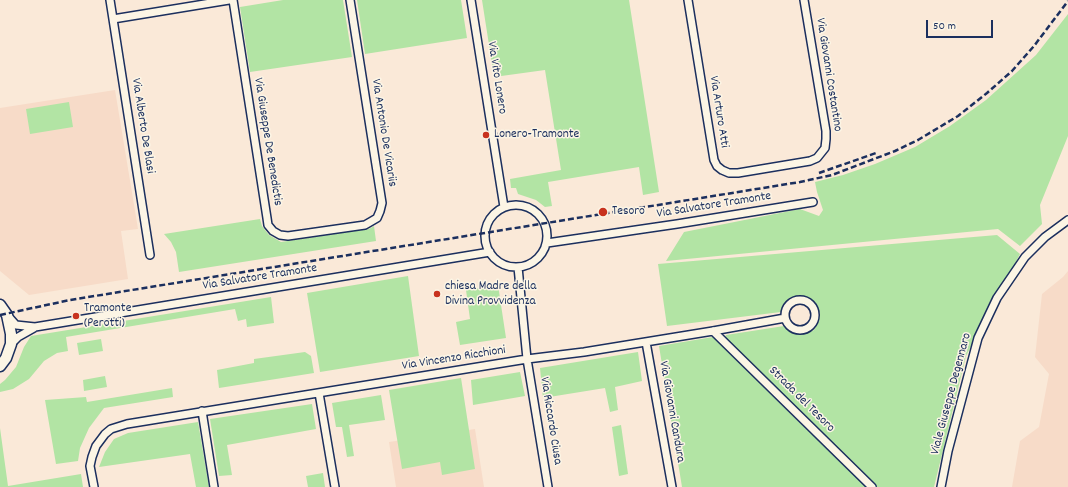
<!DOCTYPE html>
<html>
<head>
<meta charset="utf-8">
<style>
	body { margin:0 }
	#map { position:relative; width:1068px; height:487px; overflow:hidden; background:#fae9d8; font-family:Dekko,sans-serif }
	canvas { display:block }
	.scale { position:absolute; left:926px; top:20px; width:67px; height:18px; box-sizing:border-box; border:2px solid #1b2f5e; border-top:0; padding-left:5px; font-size:12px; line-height:14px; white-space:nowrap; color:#1b2f5e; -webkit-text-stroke:3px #fcf5e5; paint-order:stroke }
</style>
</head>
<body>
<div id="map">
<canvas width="1068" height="487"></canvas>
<div class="scale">50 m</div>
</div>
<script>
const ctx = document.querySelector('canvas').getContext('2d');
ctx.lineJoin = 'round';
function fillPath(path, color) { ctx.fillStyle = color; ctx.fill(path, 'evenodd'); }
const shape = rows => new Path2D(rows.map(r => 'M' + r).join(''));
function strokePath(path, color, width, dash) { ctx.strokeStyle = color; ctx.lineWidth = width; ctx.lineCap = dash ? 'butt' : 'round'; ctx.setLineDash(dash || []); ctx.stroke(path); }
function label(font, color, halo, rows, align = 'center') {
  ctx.font = font + ' Dekko,sans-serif'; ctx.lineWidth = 3; ctx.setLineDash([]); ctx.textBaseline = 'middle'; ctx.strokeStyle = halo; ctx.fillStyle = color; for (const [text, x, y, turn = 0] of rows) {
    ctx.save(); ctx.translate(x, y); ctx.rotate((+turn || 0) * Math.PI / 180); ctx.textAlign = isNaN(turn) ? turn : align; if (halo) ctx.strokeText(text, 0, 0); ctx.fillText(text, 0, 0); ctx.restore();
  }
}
const built = shape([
	[115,90,138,229,121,231,128,279,29,295,0,271,0,108],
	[1068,271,1068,487,1012,487,1020,441,1039,427,1049,374,1035,357,1042,294,1063,277],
	[475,429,484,487,396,487,389,442]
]);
const green = shape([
	[283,0,343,0,352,57,250,72,240,7],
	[357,0,461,0,467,38,365,54],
	[482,0,629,0,659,192,643,195,639,167,548,182,552,206,545,207,536,200,518,194,516,188,511,188,510,179,561,170,545,70,494,77],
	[1068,14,1068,136,1040,205,1042,224,1020,246,998,229,666,261,684,232,800,209,819,216,823,210,817,192,815,182,843,175,875,164,915,147,950,126,986,100,1036,55],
	[69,102,73,127,30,134,26,109],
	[260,219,262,226,269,235,281,242,369,229,374,226,376,241,179,272,176,252,171,242,164,234],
	[997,235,1020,254,966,356,934,487,877,487,725,337,726,335,784,326,793,334,805,334,814,330,819,321,820,313,815,302,804,296,789,298,781,312,667,326,658,264],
	[408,276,419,356,320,372,307,293],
	[498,285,506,338,460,345,456,322,470,319,466,290],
	[271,297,274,323,247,327,246,319,238,321,235,309,66,337,68,351,57,353,44,361,29,379,13,389,0,392,0,384,5,380,16,367,24,347,31,336],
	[713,337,799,422,867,487,682,487,659,346],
	[101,339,103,351,79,355,77,343],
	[305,352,311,356,314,373,219,388,217,370,254,363,254,359],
	[638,352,642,381,615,387,618,410,610,412,605,388,543,398,540,368],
	[520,372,525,396,473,405,471,380],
	[105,376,107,387,84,391,83,380],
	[461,378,475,469,442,475,440,462,402,469,389,390],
	[172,388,173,397,104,408,89,428,80,448,78,461,56,464,45,400,86,397,87,402],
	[381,395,385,420,349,425,354,456,347,457,342,427,336,427,332,403],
	[312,404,316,429,227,445,232,475,219,476,210,419],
	[198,422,209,487,196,487,190,454,99,467,105,452,114,439,128,433],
	[621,425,628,474,619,476,612,427],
	[0,428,8,486,81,474,83,487,0,487],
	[323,473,325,487,308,487,306,476]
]);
const minor = shape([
	[110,0,150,255],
	[233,0,267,218,268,225,273,231,280,235,288,236,365,225,377,218,380,211,382,203,350,0],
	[471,0,504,207],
	[688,0,714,160,717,166,722,170,729,173,738,173,810,161,817,158,825,148,826,139,826,131,804,0],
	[113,19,229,0],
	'485 236a31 31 0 1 1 62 0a31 31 0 1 1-62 0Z',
	[547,243,677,224,813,202],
	[518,267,527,359,548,487],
	'785 315a15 15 0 1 1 30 0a15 15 0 1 1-30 0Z',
	[8,316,16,325,35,327,490,252],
	[713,331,872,487],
	[646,342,672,487],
	[11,344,18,337,34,328],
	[319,393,335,487],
	[202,411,214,487],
	[94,487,90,466,92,457,96,446,105,434,111,429,127,424,527,359,584,352,713,331,785,318],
	[941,487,948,451,978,338,997,298,1025,257,1045,237,1068,220]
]);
const secondary = shape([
	[0,305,7,315,11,334,11,344,6,358,0,366]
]);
const rail = shape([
	[819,173,876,153],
	[0,315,70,300,800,182,832,175,895,151,918,140,958,116,987,93,1012,71,1034,46,1068,1]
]);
const markers = [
	[486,135,4,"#c8321e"],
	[603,212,5,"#c8321e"],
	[437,294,4,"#c8321e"],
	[76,316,4,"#c8321e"]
];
const streetNames = [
	["Via Giovanni Costantino",828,75,81],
	["Via Vito Lonero",496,78,81],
	["Via Arturo Atti",718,112,81],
	["Via Alberto De Blasi",142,126,81],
	["Via Antonio De Vicariis",383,133,81],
	["Via Giuseppe De Benedictis",267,142,81],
	["Via Salvatore Tramonte",714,206,-9],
	["Via Salvatore Tramonte",260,278,-9],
	["Via Vincenzo Ricchioni",454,359,-9],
	["Viale Giuseppe Degennaro",952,394,-75],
	["Strada del Tesoro",801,400,45],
	["Via Giovanni Candura",671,412,80],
	["Via Riccardo Ciusa",550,421,81]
];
const poiNames = [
	["Lonero-Tramonte",494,135],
	["Tesoro",612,212],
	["chiesa Madre della",445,287],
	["Divina Provvidenza",445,302],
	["Tramonte",84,309],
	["(Perotti)",84,324]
];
fillPath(built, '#f7dbc8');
fillPath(green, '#b2e4a4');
strokePath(minor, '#1b2f5e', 10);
strokePath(secondary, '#1b2f5e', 13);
strokePath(minor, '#fcf5e5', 7);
strokePath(secondary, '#fcf5e5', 10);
strokePath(rail, '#1b2f5e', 2.5, [6, 3]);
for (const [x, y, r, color] of markers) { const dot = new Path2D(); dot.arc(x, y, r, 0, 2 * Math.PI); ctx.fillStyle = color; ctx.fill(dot); strokePath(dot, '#fcf5e5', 1.5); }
label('13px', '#1b2f5e', '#fcf5e5', streetNames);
label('13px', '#1b2f5e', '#fcf5e5', poiNames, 'left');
</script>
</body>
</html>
